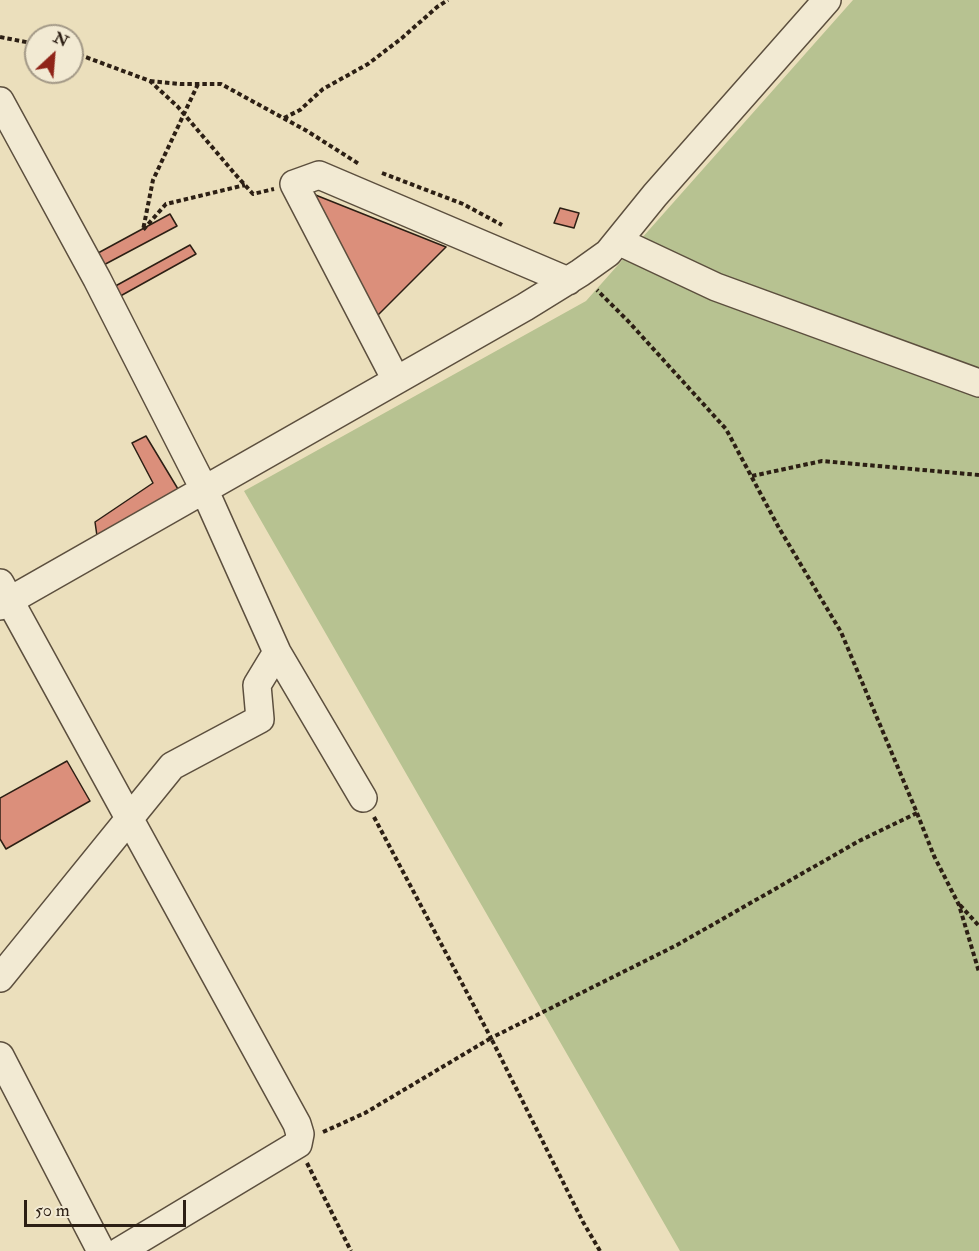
<!DOCTYPE html>
<html>
<head>
<meta charset="utf-8">
<style>
	body { margin:0 }
	#map { position:relative; width:979px; height:1251px; overflow:hidden; background:#ebdfbc; font-family:"IM FELL Double Pica",serif }
	canvas { display:block }
	.north { position:absolute; left:24px; top:24px; width:60px; height:60px; box-sizing:border-box; background:#f2ead3; border:2px solid #a39987; border-radius:50%; rotate:26deg; font-size:16px; font-weight:700; line-height:24px; text-align:center; color:#2c1f14 }
	.north::after { content:''; display:block; margin:auto; width:21px; height:27px; background:#8f2418; clip-path:polygon(50% 0,100% 100%,50% 72%,0 100%) }
	.scale { position:absolute; left:24px; top:1200px; width:162px; height:27px; box-sizing:border-box; border:3px solid #2c1f14; border-top:0; padding-left:8px; font-size:18px; line-height:21px; white-space:nowrap; color:#2c1f14; -webkit-text-stroke:4px #f2ead3; paint-order:stroke }
</style>
</head>
<body>
<div id="map">
<canvas width="979" height="1251"></canvas>
<div class="north">N</div>
<div class="scale">50 m</div>
</div>
<script>
const ctx = document.querySelector('canvas').getContext('2d');
ctx.lineJoin = 'round';
function fillPath(path, color) {
  ctx.fillStyle = color;
  ctx.fill(path, 'evenodd');
}
function stroke(path, color, width, dash) {
  ctx.strokeStyle = color;
  ctx.lineWidth = width;
  ctx.lineCap = dash ? 'butt' : 'round';
  ctx.setLineDash(dash || []);
  ctx.stroke(path);
}
fillPath(new Path2D(`
	M853,0H979V1251H680L244,491L586,301Z`), '#b7c291');
const building = new Path2D(`
	M313,194L446,247L376,317Z
	M560,208L579,213L574,228L554,223Z
	M170,214L177,226L98,268L87,259Z
	M190,245L196,254L115,299L110,289Z
	M146,436L181,494L98,543L95,522L153,483L132,443Z
	M67,761L90,801L6,849L0,839V798Z`);
fillPath(building, '#db8f7b');
stroke(building, '#2c1f14', 1.5);
const minor = new Path2D(`
	M0,101L97,279L204,489L277,652L363,798
	M618,241L716,287L979,383
	M396,380L294,184L319,175L568,281
	M0,583L297,1124L300,1134L298,1144L120,1251
	M0,606L525,307L580,273L608,253L655,195L827,0
	M0,978L172,766L260,719L257,685L277,652
	M0,1056L101,1251`);
stroke(minor, '#5c4f3e', 30);
stroke(new Path2D(`
	M0,37L36,44
	M72,52L150,81L178,107L235,174L253,194L274,189
	M150,81L180,84H221L307,131L359,164
	M198,84L153,180L143,230L166,204L245,185
	M284,118L300,110L323,89L368,64L402,38L437,7L448,0
	M382,173L463,204L502,225
	M752,476L822,461L979,475
	M917,813L934,856L959,905L979,972
	M374,817L491,1038L677,945L859,841L917,813L841,632L779,528L726,429L628,321L597,290
	M960,905L979,926
	M323,1132L365,1113L491,1038L583,1222L600,1251
	M307,1163L351,1251`), '#2c1f14', 4, [4.5, 3]);
stroke(minor, '#f2ead3', 27);
</script>
</body>
</html>
